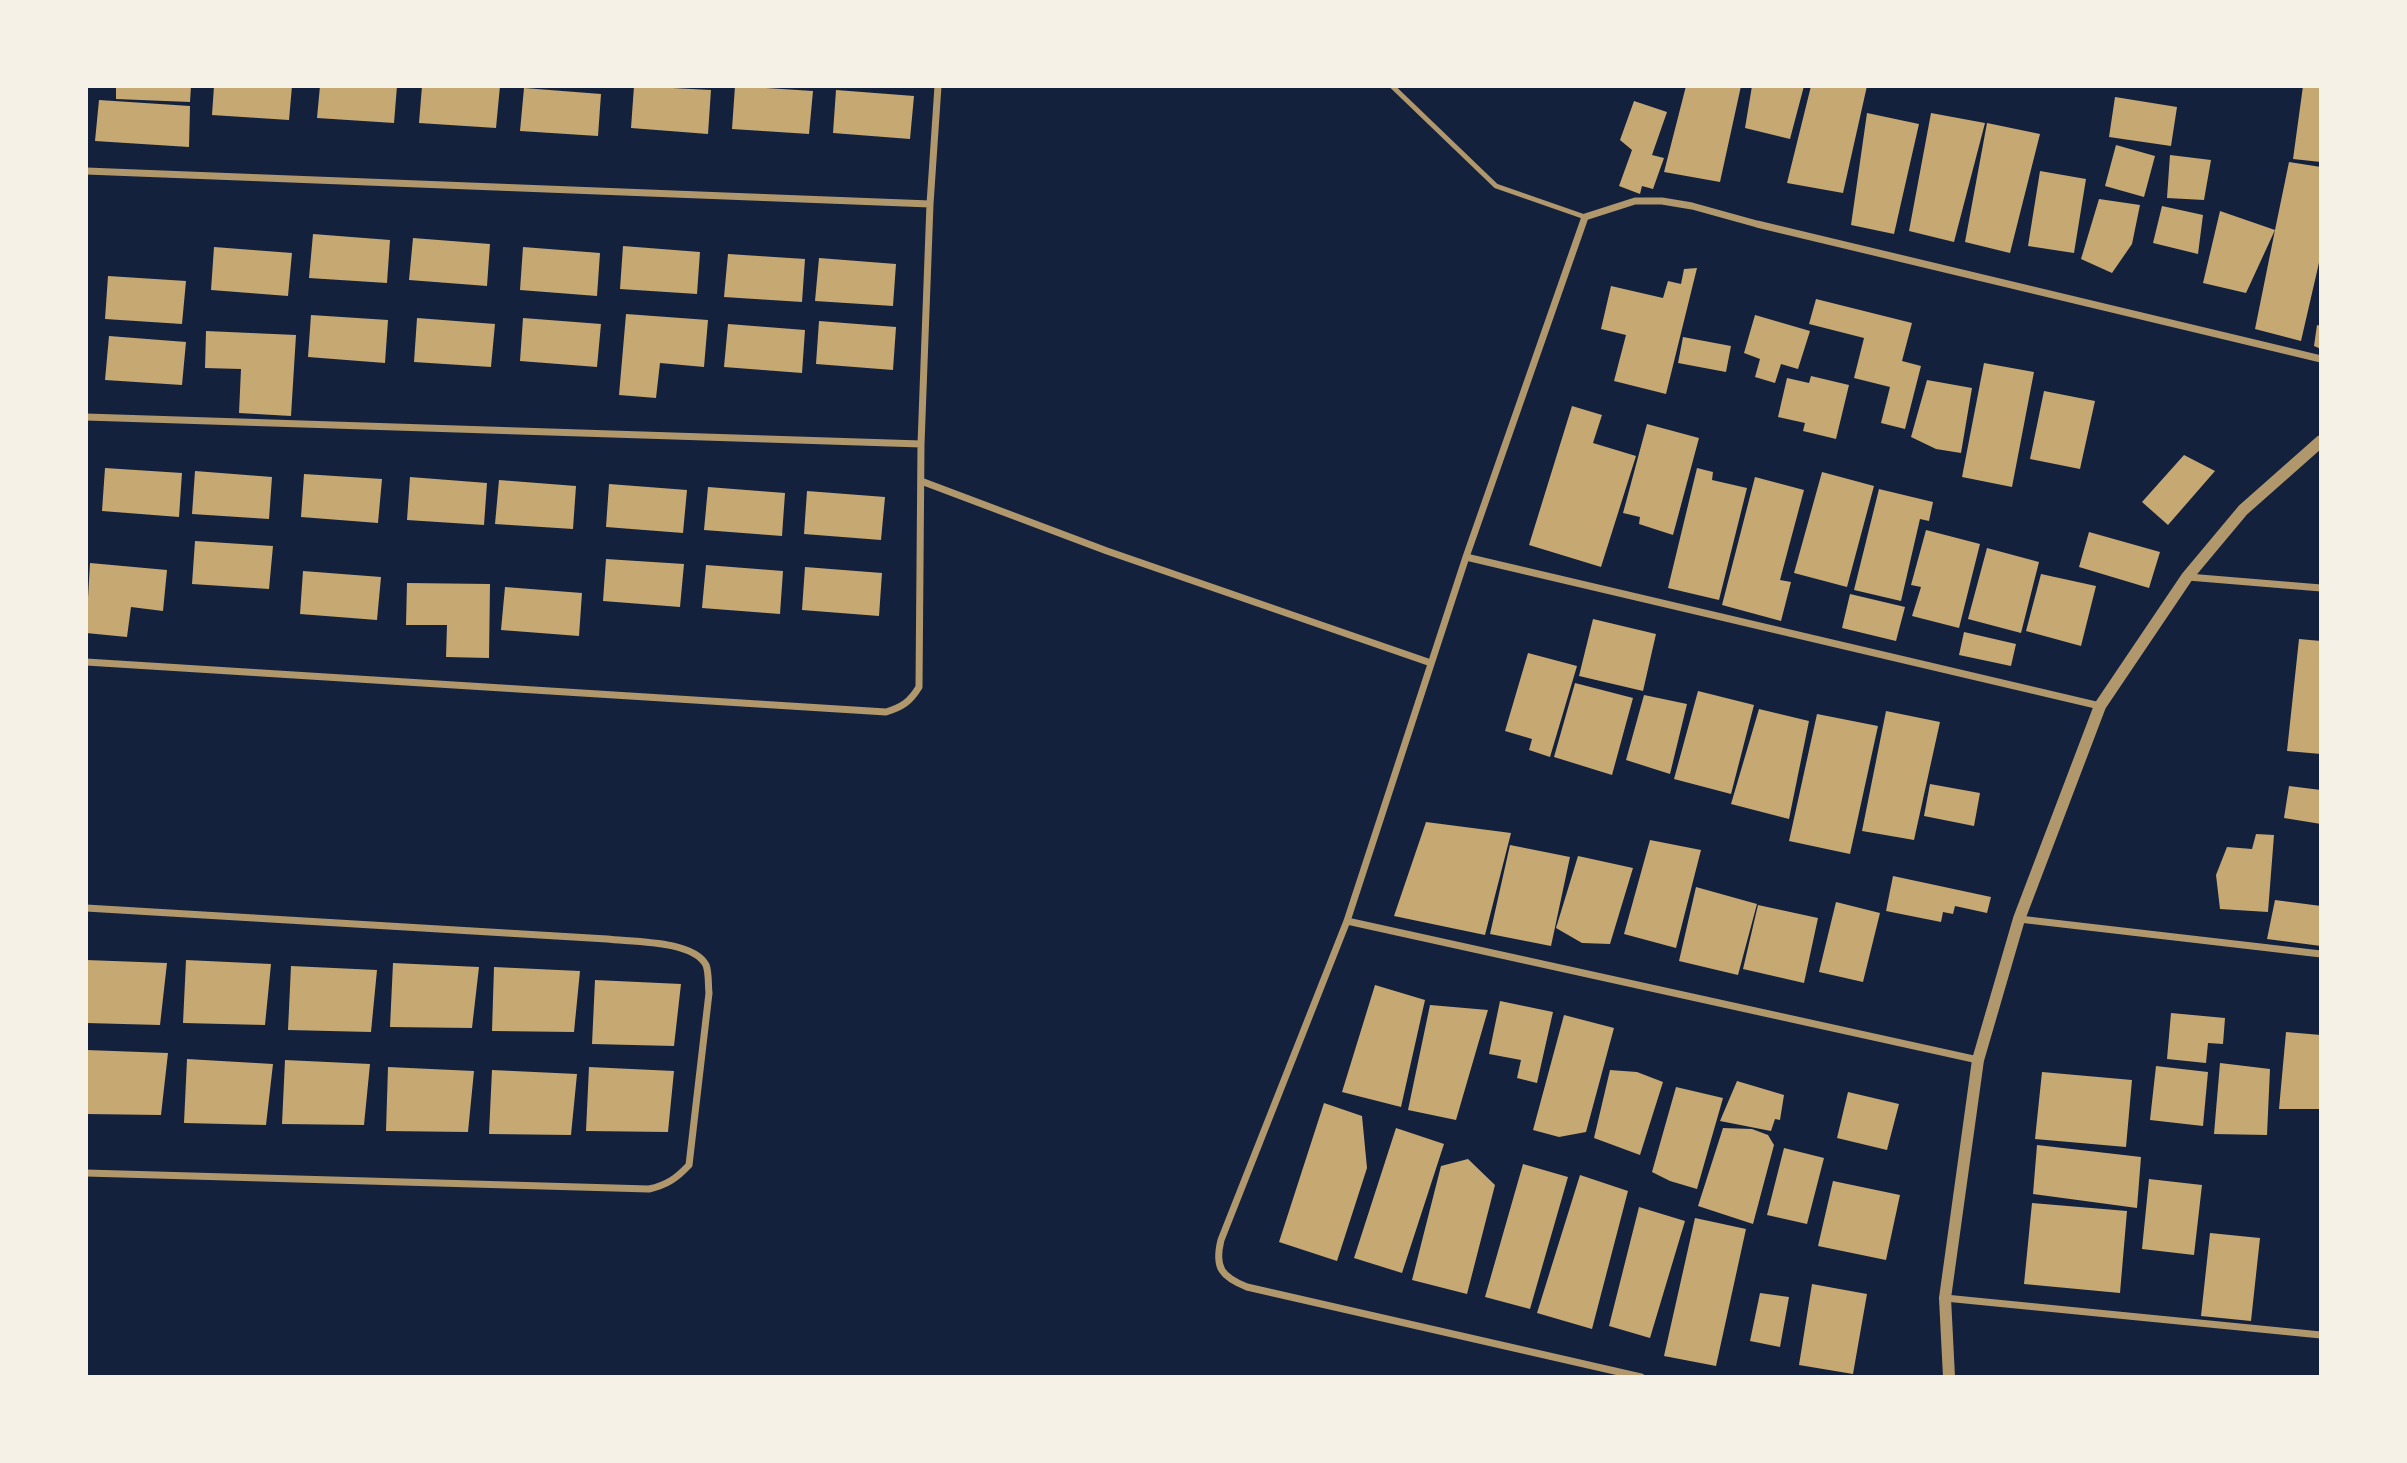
<!DOCTYPE html>
<html>
<head>
<meta charset="utf-8">
<style>
	body { margin:0 }
	#map { position:relative; width:2407px; height:1463px; overflow:hidden; background:#14213d; font-family:Literata,serif }
	canvas { display:block }
	.frame { position:absolute; inset:0; border:88px solid #f6f1e7; pointer-events:none }
</style>
</head>
<body>
<div id="map">
<canvas width="2407" height="1463"></canvas>
<div class="frame"></div>
</div>
<script>
const ctx = document.querySelector('canvas').getContext('2d');
ctx.lineJoin = 'round';
function fillPath(path, color) {
  ctx.fillStyle = color;
  ctx.fill(path, 'evenodd');
}
function stroke(path, color, width, dash) {
  ctx.strokeStyle = color;
  ctx.lineWidth = width;
  ctx.lineCap = dash ? 'butt' : 'round';
  ctx.setLineDash(dash || []);
  ctx.stroke(path);
}
fillPath(new Path2D(`
	M116,86H191L190,102L116,99Z
	M214,86H292L289,120L212,115Z
	M320,86H397L394,123L317,118Z
	M422,86H500L496,128L419,123Z
	M634,86L711,90L708,134L631,128Z
	M735,86L813,91L809,134L732,129Z
	M1686,86H1741L1720,182L1664,172Z
	M1752,86H1804L1790,139L1745,128Z
	M1811,86H1867L1843,193L1787,183Z
	M2303,86H2321V162L2293,159Z
	M524,88L601,94L598,136L520,131Z
	M836,90L914,96L910,139L833,133Z
	M2115,97L2177,107L2171,146L2109,137Z
	M99,100L190,106L189,147L95,141Z
	M1634,101L1667,112L1652,155L1664,158L1653,189L1642,186L1640,194L1619,186L1632,150L1620,140Z
	M1867,113L1919,124L1894,234L1851,225Z
	M1931,113L1985,123L1954,242L1909,231Z
	M1987,123L2040,134L2010,253L1965,242Z
	M2116,145L2155,156L2144,197L2105,186Z
	M2170,155L2211,160L2204,200L2167,198Z
	M2289,162L2321,167V254L2301,341L2255,329L2275,230L2246,293L2203,283L2220,211L2275,230Z
	M2040,171L2086,179L2074,253L2028,246Z
	M2099,199L2140,205L2132,244L2112,273L2081,259Z
	M2162,206L2203,215L2198,254L2153,243Z
	M313,234L390,240L387,283L309,278Z
	M413,238L490,244L487,286L409,280Z
	M623,246L700,252L697,294L620,289Z
	M214,247L292,253L288,296L211,290Z
	M523,247L600,253L597,296L520,290Z
	M728,254L805,259L802,302L724,297Z
	M819,258L896,264L893,306L815,301Z
	M1697,268L1666,394L1614,381L1626,335L1601,329L1611,286L1663,298L1668,281L1681,284L1684,269Z
	M108,276L186,281L182,324L105,319Z
	M1816,299L1912,323L1902,361L1921,366L1905,429L1881,423L1890,387L1854,378L1864,338L1809,324Z
	M626,314L708,320L704,367L660,363L656,398L619,395Z
	M311,315L388,320L385,363L308,357Z
	M1755,315L1810,331L1798,369L1781,364L1775,383L1755,377L1760,359L1744,353Z
	M417,318L495,324L491,367L414,362Z
	M523,318L601,324L597,367L520,361Z
	M819,321L896,327L893,370L816,364Z
	M728,324L805,330L802,373L724,367Z
	M2317,325L2321,326V349L2314,346Z
	M206,331L296,335L291,416L239,413L241,369L205,368Z
	M109,336L186,342L182,385L105,380Z
	M1683,337L1731,346L1726,372L1678,363Z
	M1984,363L2034,372L2012,487L1962,477Z
	M1811,376L1849,385L1836,439L1803,431L1805,423L1778,417L1787,378L1809,383Z
	M1927,380L1972,388L1961,453L1936,449L1911,437Z
	M2044,391L2095,401L2080,469L2030,459Z
	M1572,406L1602,415L1593,443L1636,456L1601,567L1529,545Z
	M1647,424L1699,438L1673,535L1639,524L1640,517L1623,513Z
	M2184,455L2215,471L2168,525L2142,502Z
	M105,468L182,473L179,517L102,511Z
	M1697,468L1713,472L1712,480L1747,488L1719,600L1668,588Z
	M195,471L272,477L269,519L192,514Z
	M1822,472L1874,486L1847,587L1794,573Z
	M304,474L382,479L378,523L301,517Z
	M410,477L487,483L484,525L407,520Z
	M1755,477L1804,490L1780,580L1791,582L1781,621L1722,605Z
	M499,480L576,486L573,529L495,524Z
	M609,484L687,490L683,533L606,527Z
	M708,487L785,493L782,536L704,530Z
	M1879,489L1933,502L1929,521L1920,519L1901,601L1854,590Z
	M807,491L885,497L881,540L804,534Z
	M1926,530L1980,544L1959,628L1912,616L1921,587L1911,585Z
	M2089,532L2160,552L2149,588L2079,567Z
	M195,541L273,546L269,589L192,584Z
	M1987,548L2039,562L2021,633L1968,619Z
	M606,559L684,564L680,607L603,601Z
	M90,563L167,570L163,611L131,607L127,637L86,633Z
	M706,565L783,571L780,614L702,608Z
	M805,567L882,573L879,616L802,610Z
	M303,571L381,577L377,620L300,614Z
	M2041,574L2096,586L2081,646L2026,631Z
	M407,583L490,584L489,658L446,657L447,625H406Z
	M505,587L582,593L579,636L501,630Z
	M1850,594L1905,607L1896,641L1842,628Z
	M1593,619L1656,634L1643,691L1579,676Z
	M1964,632L2016,644L2011,666L1959,655Z
	M2299,639L2321,641V754L2287,751Z
	M1528,653L1577,666L1550,757L1529,750L1532,739L1505,731Z
	M1575,683L1633,698L1612,775L1554,757Z
	M1698,691L1754,705L1731,794L1674,779Z
	M1644,695L1687,704L1670,774L1626,760Z
	M1759,709L1809,721L1789,819L1731,804Z
	M1886,711L1940,722L1914,840L1862,831Z
	M1817,714L1878,726L1850,854L1789,841Z
	M1930,784L1980,793L1974,826L1924,816Z
	M2289,786L2321,790V824L2284,818Z
	M1426,822L1511,833L1485,935L1394,916Z
	M2256,834L2274,835L2268,912L2220,909L2216,875L2227,847L2252,849Z
	M1650,840L1701,850L1676,948L1624,934Z
	M1510,845L1570,857L1551,946L1490,934Z
	M1578,856L1633,868L1610,944L1582,943L1556,928Z
	M1893,876L1991,897L1987,913L1955,906L1953,914L1943,912L1941,922L1886,911Z
	M1696,887L1757,904L1738,975L1679,961Z
	M2275,900L2321,906V946L2267,939Z
	M1836,902L1880,913L1863,982L1819,972Z
	M1758,905L1818,918L1804,983L1743,969Z
	M86,960L167,963L160,1025L86,1023Z
	M186,960L271,964L265,1025L183,1023Z
	M393,963L479,967L472,1028L390,1027Z
	M291,966L377,970L371,1032L288,1030Z
	M494,967L580,971L574,1032L492,1031Z
	M595,980L681,984L674,1046L592,1044Z
	M1375,985L1425,1000L1401,1107L1342,1092Z
	M1500,1001L1553,1012L1537,1083L1517,1078L1521,1060L1489,1054Z
	M1430,1005L1488,1010L1456,1120L1408,1110Z
	M2171,1013L2225,1018L2223,1044L2208,1043L2206,1063L2167,1059Z
	M1564,1015L1614,1028L1586,1132L1559,1137L1533,1130Z
	M2286,1032L2321,1035V1109H2279Z
	M86,1050L168,1053L161,1115L86,1114Z
	M187,1059L273,1064L266,1125L184,1123Z
	M285,1060L370,1064L364,1125L282,1124Z
	M2220,1063L2270,1069L2267,1135L2214,1134Z
	M2156,1066L2208,1072L2203,1126L2150,1120Z
	M388,1067L474,1071L468,1132L386,1131Z
	M589,1067L674,1071L668,1132L586,1131Z
	M492,1070L577,1074L571,1135L489,1134Z
	M1610,1070L1637,1072L1663,1082L1640,1155L1594,1138Z
	M2042,1072L2132,1080L2126,1147L2035,1139Z
	M1737,1081L1784,1095L1780,1120L1775,1119L1771,1131L1720,1121Z
	M1676,1087L1723,1098L1697,1189L1670,1181L1652,1172Z
	M1848,1092L1899,1104L1887,1150L1837,1138Z
	M1324,1103L1362,1116L1367,1168L1337,1261L1279,1242Z
	M1396,1128L1444,1144L1402,1273L1354,1258Z
	M1723,1128L1752,1129L1768,1135L1774,1145L1753,1224L1698,1206Z
	M2037,1145L2141,1157L2137,1208L2033,1194Z
	M1784,1148L1824,1158L1807,1224L1767,1215Z
	M1468,1159L1495,1185L1467,1294L1412,1280L1441,1166Z
	M1523,1164L1568,1177L1530,1309L1485,1297Z
	M1580,1175L1628,1191L1592,1329L1537,1313Z
	M2149,1179L2202,1185L2194,1255L2142,1249Z
	M1833,1181L1900,1195L1886,1260L1818,1246Z
	M2032,1203L2127,1211L2120,1293L2024,1284Z
	M1639,1207L1685,1221L1650,1338L1609,1326Z
	M1695,1218L1746,1229L1716,1366L1664,1356Z
	M2210,1233L2260,1238L2251,1321L2201,1316Z
	M1812,1284L1867,1294L1853,1374L1799,1365Z
	M1760,1293L1789,1297L1780,1347L1750,1341Z`), '#c6a872');
stroke(new Path2D(`
	M1392,86L1496,186L1585,217`), '#b1986c', 5);
stroke(new Path2D(`
	M86,171L930,204
	M86,417L921,444
	M921,481L1107,551L1431,663
	M1466,557L2100,706
	M2188,577L2321,588
	M86,662L886,712C902,707 910,702 919,687L921,444L930,204L938,86
	M86,908L607,939C632,942 693,940 706,965C709,972 708,985 709,993L689,1165C677,1178 667,1185 649,1189L86,1173
	M2019,919L2321,954
	M1347,921L1978,1060
	M1945,1298L2321,1335
	M1641,1377L1247,1287C1222,1277 1214,1268 1221,1240L1347,921L1466,557L1585,217L1635,201H1662L1692,206L1757,224L2321,359`), '#b1986c', 7);
stroke(new Path2D(`
	M1949,1377L1945,1298L1978,1060L2019,919L2100,706L2187,577L2243,510L2321,441`), '#b1986c', 12);
</script>
</body>
</html>
